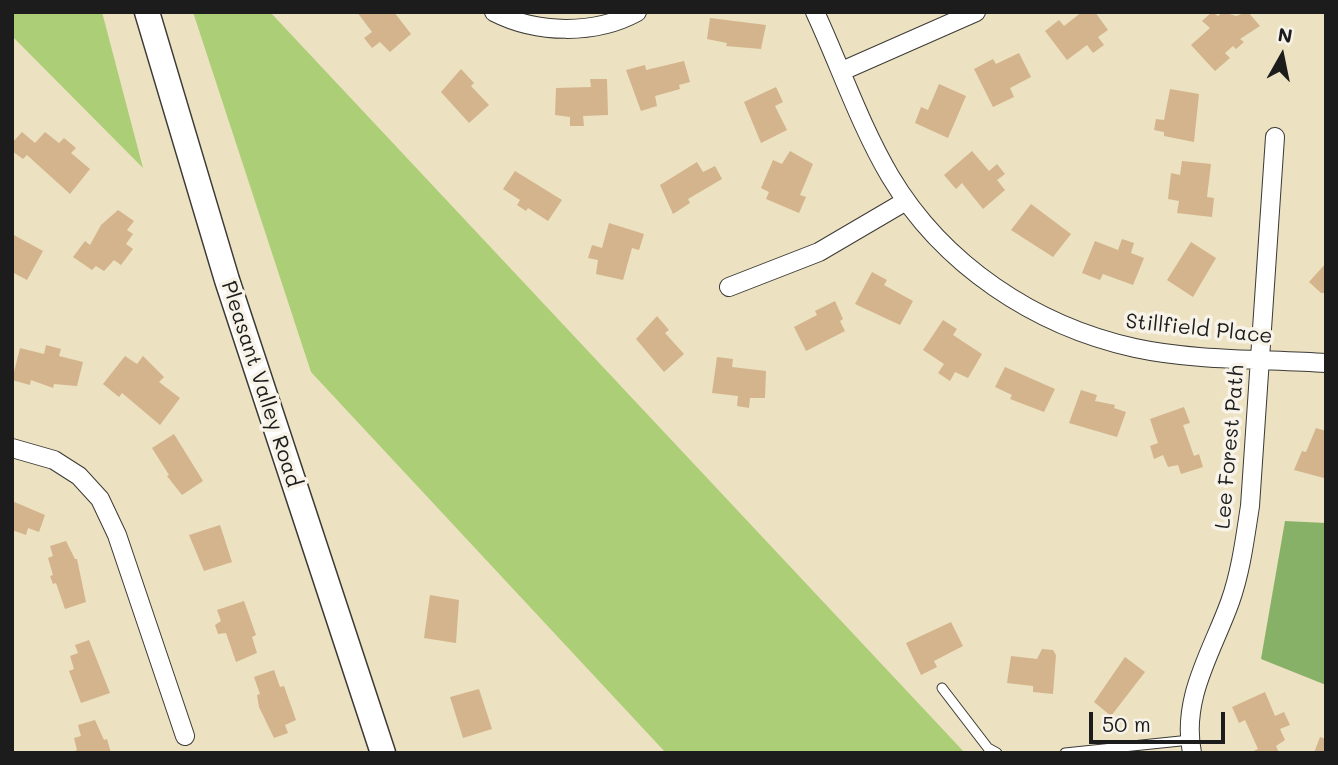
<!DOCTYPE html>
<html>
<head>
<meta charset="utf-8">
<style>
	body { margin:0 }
	#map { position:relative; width:1338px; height:765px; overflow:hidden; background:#ece1c0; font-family:Mali,sans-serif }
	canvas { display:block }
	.frame { position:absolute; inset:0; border:14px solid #1c1c1c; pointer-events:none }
	.north { position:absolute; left:1247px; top:21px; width:70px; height:70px; -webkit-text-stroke:5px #f7f3e8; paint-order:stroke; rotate:9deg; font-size:19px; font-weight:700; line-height:28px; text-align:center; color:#1c1c1c }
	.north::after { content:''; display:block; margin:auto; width:24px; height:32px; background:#1c1c1c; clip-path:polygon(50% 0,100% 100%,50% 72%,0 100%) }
	.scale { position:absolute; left:1089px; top:712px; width:136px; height:32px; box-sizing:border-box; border:4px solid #1c1c1c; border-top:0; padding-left:9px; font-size:21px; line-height:24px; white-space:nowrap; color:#1c1c1c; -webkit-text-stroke:5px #f7f3e8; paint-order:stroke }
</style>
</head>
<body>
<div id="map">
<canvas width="1338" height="765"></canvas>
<div class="frame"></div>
<div class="north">N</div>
<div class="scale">50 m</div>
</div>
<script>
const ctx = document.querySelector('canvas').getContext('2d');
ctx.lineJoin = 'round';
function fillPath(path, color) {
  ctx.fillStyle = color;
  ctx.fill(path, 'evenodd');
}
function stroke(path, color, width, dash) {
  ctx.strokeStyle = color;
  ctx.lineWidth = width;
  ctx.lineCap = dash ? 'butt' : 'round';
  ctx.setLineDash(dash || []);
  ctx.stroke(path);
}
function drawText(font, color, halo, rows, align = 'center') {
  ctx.font = font + ' Mali,sans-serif';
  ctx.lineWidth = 7;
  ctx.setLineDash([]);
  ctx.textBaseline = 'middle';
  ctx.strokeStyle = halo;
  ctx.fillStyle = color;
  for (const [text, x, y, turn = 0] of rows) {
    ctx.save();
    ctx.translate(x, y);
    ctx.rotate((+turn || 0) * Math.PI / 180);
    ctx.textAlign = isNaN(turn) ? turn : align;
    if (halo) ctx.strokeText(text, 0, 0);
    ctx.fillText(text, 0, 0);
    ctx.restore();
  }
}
fillPath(new Path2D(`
	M12,12H102L143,168L12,36Z
	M193,12H270L965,753H666L311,372Z`), '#abce77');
fillPath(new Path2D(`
	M1285,521L1326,523V685L1261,659Z`), '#88b168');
fillPath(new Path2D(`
	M357,12H394L411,34L390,52L380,42L372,48L364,38L372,32Z
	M1082,12H1095L1108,30L1098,37L1104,45L1093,53L1087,45L1067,60L1045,31L1059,20L1064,26Z
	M1212,12L1218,16L1223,12L1236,16L1248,12L1260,26L1240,39L1244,42L1236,49L1233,46L1225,53L1230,58L1215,71L1191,45L1210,28L1202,21Z
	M710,18L766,25L761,49L726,46L727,43L707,39Z
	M1019,53L1031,77L1010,88L1014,97L993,107L974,69L993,59L996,64Z
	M684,61L690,82L679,85L680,89L655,96L657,106L641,111L626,70L645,65L646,70Z
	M461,69L474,83L471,86L489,105L469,123L441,92Z
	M590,79H607L608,115L583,116L584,126H570V117L555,115L556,88L591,87Z
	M939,84L966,96L948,138L915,123L921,107L928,110Z
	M776,87L783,102L775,106L787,130L761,143L744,102Z
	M1170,89L1199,94L1194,142L1164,136V132L1154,130L1156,119L1164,120Z
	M22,132L35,143L45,132L59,143L64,138L76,148L71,153L90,169L70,194L27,155L23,159L12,151V143Z
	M790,151L813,164L800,195L806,197L799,213L766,199L769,192L761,188L773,160L782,164Z
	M972,151L989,171L997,164L1005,174L997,180L1005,190L983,209L962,183L956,189L944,175Z
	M1182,161L1211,164L1207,197L1214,198L1212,217L1177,213L1179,201L1168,199L1171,173L1180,175Z
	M697,162L703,172L715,166L722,179L688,199L690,203L673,214L660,185Z
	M515,171L562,200L548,221L528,208L526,211L517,205L520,200L503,189Z
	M1031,204L1071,234L1053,257L1011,230Z
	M118,210L134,221L127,230L133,234L126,244L133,249L121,265L114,260L104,271L96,266L92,270L73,257L85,241L90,245L101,225Z
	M609,223L644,234L639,250L632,248L623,280L596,274L598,260L588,258L592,245L602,248Z
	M12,234L43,251L27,280L12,272Z
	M1122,239L1134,243L1131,253L1144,258L1133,285L1103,274L1100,280L1082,273L1095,241L1118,250Z
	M1191,242L1216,258L1193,297L1167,280Z
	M1326,263V293H1321L1309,282Z
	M872,272L887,280L884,285L913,301L900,325L855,304Z
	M835,301L843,319L840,321L845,331L806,351L794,327L817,315L815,311Z
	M657,316L669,330L665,333L684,354L664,372L636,339Z
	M943,320L957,329L953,335L982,354L968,378L955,372L950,381L938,373L944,364L923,350Z
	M46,345L61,349L59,356L83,362L77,386L54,384L53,388L31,380L30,385L12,380L20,348L44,354Z
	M125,356L137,364L143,356L164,377L159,382L180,398L160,425L122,393L119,397L103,384Z
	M717,357L733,359L732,367L766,371L765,398H750L749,408L737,406L738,396L712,393Z
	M1005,367L1055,389L1044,412L1010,399L1012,395L995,387Z
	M1081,390L1097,395L1095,401L1115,405L1114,408L1126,412L1117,437L1069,423Z
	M1184,407L1190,423L1183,425L1194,456L1199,454L1203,467L1181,474L1178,465L1168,467L1163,455L1154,459L1150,446L1158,443L1150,419Z
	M1316,428L1326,431L1324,478L1294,470L1302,451L1306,452Z
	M174,434L203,481L182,495L167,476L169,475L152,448Z
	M12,501L45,515L39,532L28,528L26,535L12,530Z
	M220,525L232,562L204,571L189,535Z
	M66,541L75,559H77L86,602L65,609L56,583L53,584L50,576L53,575L48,558L53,556L50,546Z
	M430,595L459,600L456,643L424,638Z
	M244,601L256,635L252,637L257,653L236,662L226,633L218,634L215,625L221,621L217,610Z
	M951,622L963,646L934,661L937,667L921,675L906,643Z
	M89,640L110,693L81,703L69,671L74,669L70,656L78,653L75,645Z
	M1042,649L1053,650L1056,655L1053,694L1033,692V686L1007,683L1011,656L1037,659Z
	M1125,657L1145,672L1111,716L1094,702Z
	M274,670L280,687L284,686L296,720L285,725L288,733L274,738L259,707L257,695L260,694L254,677Z
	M479,689L492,729L463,738L450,697Z
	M1265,692L1275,716L1284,712L1290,725L1280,729L1285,740L1276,746L1279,753H1249L1258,749L1245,720L1239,723L1232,707Z
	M95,720L104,740L107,739L111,753H71L77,750L74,738L81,736L78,725Z
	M1320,737L1326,739V753H1314Z`), '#d3b48c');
const service = new Path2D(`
	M942,688L988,748L997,753
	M1065,753L1190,740`);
const minor = new Path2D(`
	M494,12C537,34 595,35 637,12
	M815,12C840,66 860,125 890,176C943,265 1035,326 1135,348C1195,361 1265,359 1326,363
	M842,71L976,12
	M729,287L819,252L906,201
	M12,448L54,460L79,476L100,499L117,535L185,736
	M1192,753C1181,698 1212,652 1230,602C1241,571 1245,538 1250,506L1275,137`);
const secondary = new Path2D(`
	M147,12L227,280L383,753`);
stroke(service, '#3b3a35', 11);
stroke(minor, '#3b3a35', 20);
stroke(secondary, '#3b3a35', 27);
stroke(service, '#fff', 9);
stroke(minor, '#fff', 18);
stroke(secondary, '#fff', 24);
drawText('21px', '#1c1c1c', '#f7f3e8', [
	["Stillfield Place",1199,329,6],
	["Pleasant Valley Road",261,384,72],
	["Lee Forest Path",1230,447,-85]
]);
</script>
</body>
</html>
